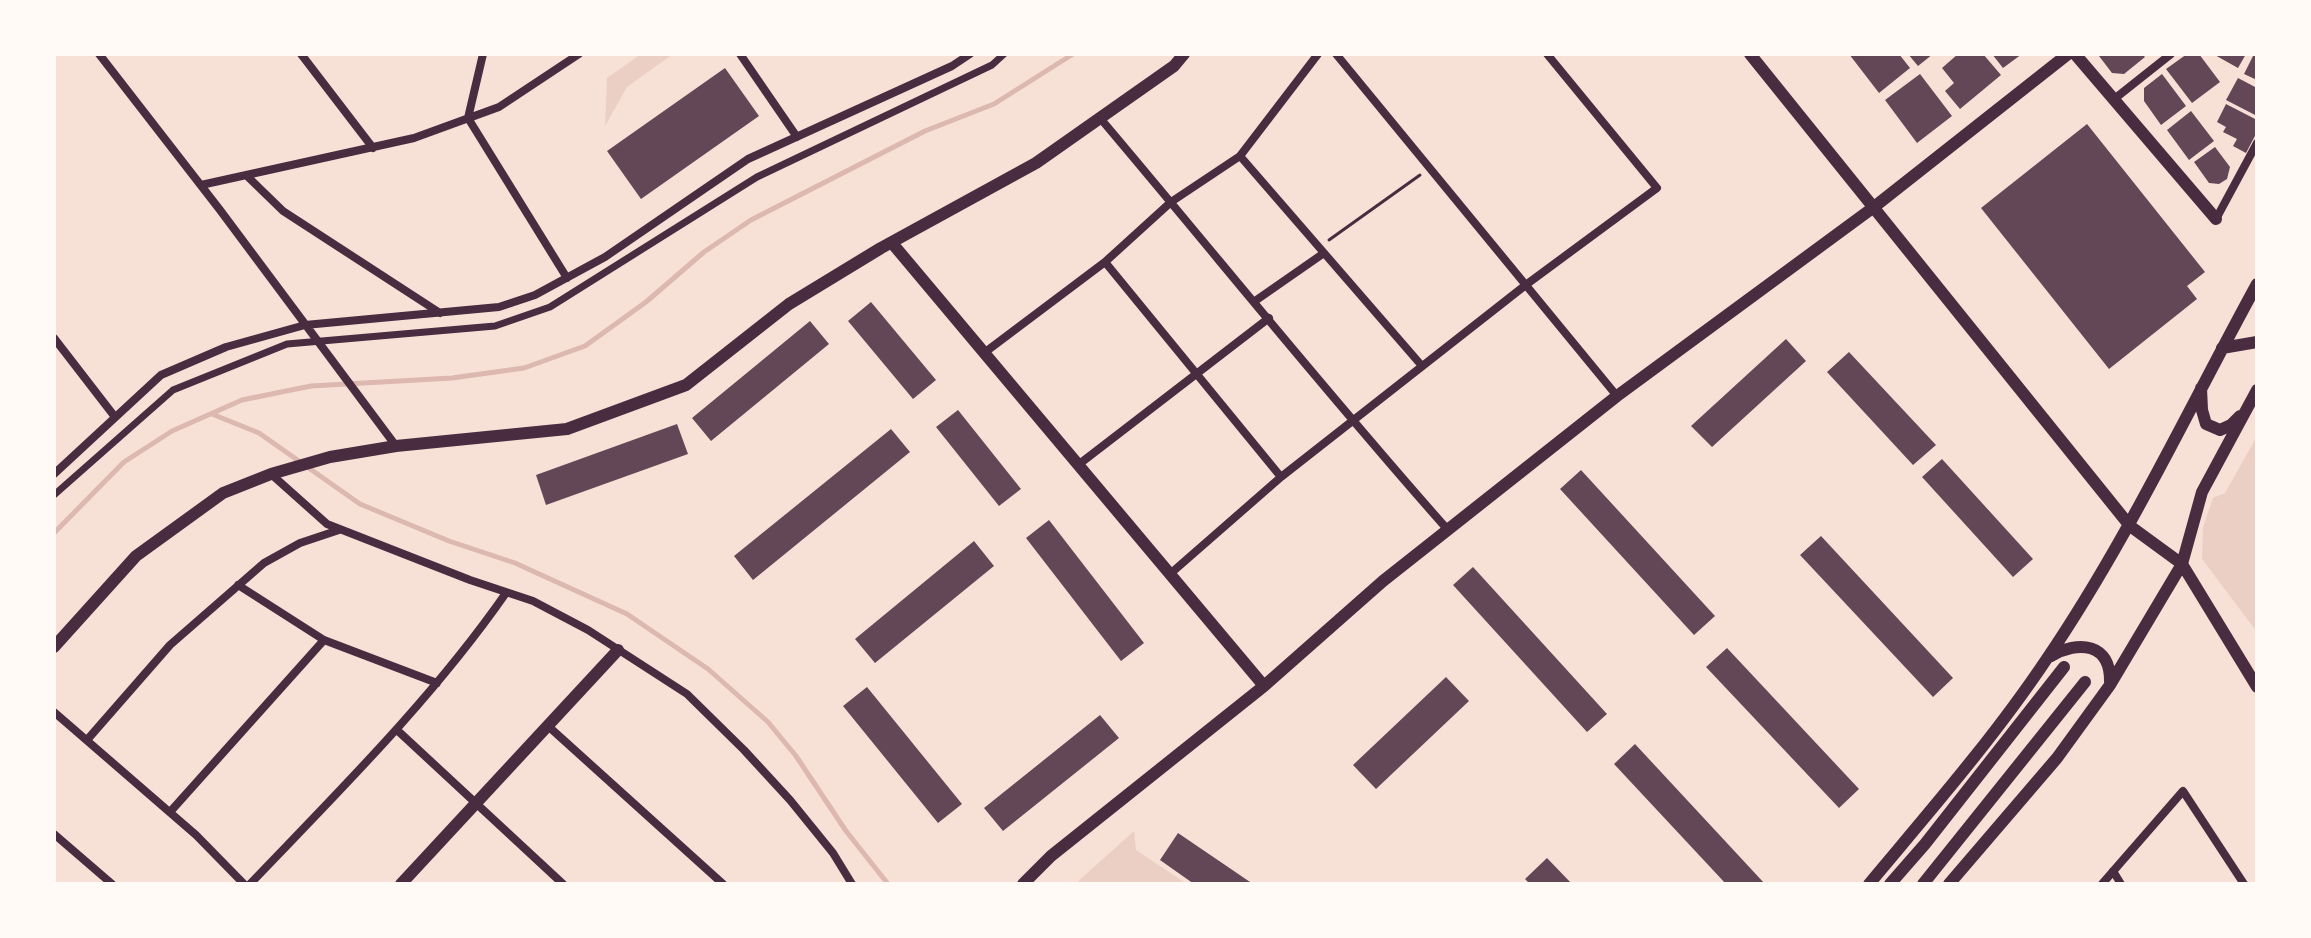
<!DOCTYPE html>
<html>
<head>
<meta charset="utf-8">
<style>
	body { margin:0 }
	#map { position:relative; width:2311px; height:938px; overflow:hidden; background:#f7e1d7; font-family:"PT Sans",sans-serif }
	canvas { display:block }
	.frame { position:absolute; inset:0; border:56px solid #fffaf5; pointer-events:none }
</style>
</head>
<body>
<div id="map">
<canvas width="2311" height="938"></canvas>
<div class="frame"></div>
</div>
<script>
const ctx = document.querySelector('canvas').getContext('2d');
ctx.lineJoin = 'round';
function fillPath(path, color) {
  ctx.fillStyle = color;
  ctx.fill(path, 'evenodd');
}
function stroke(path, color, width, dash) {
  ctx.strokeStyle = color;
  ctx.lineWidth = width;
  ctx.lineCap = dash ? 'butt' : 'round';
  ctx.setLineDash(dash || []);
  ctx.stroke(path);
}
fillPath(new Path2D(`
	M641,54H673L627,87L605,126L607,78Z
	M2257,436V632L2202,559L2203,527L2213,498L2225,493Z
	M1134,831L1136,850L1187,884H1075Z`), '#ebcfc5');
stroke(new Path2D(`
	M212,414L259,433L360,504L449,541L515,563L627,614L708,669L768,722L796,756L846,831L888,884
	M54,533L124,462L172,431L242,400L311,386L452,378L524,368L585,346L646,302L704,252L751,220L925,131L994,104L1073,54`), '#dcb8b0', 5);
fillPath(new Path2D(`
	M1849,54H1899L1910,68L1879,93Z
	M1908,54H1933L1918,66Z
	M1958,54H1983L2001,75L1960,109L1945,91L1954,83L1942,68Z
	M1992,54H2022L2003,68Z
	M2102,54H2142L2145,57L2124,74L2112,73L2099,56Z
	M2187,54H2199L2220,82L2192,103L2166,69Z
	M2213,54H2246L2238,68Z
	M2254,54H2257V80L2244,74Z
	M725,68L759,116L641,199L607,151Z
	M1920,74L1952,116L1917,143L1885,100Z
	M2162,74L2186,106L2161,125L2144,101V88Z
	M2238,78L2257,88V116L2226,100Z
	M2226,104L2257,120V132L2246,153L2233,146L2237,139L2223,132L2226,127L2217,122Z
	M2191,111L2214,141L2189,160L2167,130Z
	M2087,124L2205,272L2187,286L2197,299L2109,369L1981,208Z
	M2215,147L2230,167L2227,179L2219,184L2209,183L2194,162Z
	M871,302L936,380L913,399L848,321Z
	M810,321L829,344L711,441L692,418Z
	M1786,339L1806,361L1712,447L1691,426Z
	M1849,352L1936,445L1913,465L1827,372Z
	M958,410L1021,489L999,506L936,427Z
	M677,424L688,454L546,505L536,475Z
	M891,429L910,452L753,580L734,556Z
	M1942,459L2033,559L2013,577L1922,477Z
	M1581,470L1715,616L1694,635L1560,489Z
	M1049,520L1144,643L1121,661L1026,538Z
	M1821,536L1953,678L1933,697L1800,555Z
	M974,541L994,566L875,663L855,639Z
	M1473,567L1607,714L1587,732L1453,585Z
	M1727,648L1859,789L1839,808L1706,667Z
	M1446,677L1469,701L1376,789L1353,765Z
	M867,687L962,804L938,823L843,706Z
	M1100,715L1119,738L1003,831L984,808Z
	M1635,744L1765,884H1726L1614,764Z
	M1178,833L1253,884H1194L1160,860Z
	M1547,858L1572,884H1530L1525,879Z`), '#644757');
stroke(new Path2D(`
	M1329,240L1420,175`), '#4a2c40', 3);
stroke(new Path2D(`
	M54,495L173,390L287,344L495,326L550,307L757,177L992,65L1004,54`), '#4a2c40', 7);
stroke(new Path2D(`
	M99,54L220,210L396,446
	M301,54L373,148
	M483,54L468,118L567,278
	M740,54L797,137
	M1336,54L1617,396
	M2113,100L2171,54
	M1100,118C1216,255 1328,395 1448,530
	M1240,156L1422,366
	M247,176L283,211L440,313
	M201,185L414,138L499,107L579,54
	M2216,219L2257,143
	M1105,262L1281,477
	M1255,301L1324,253
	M54,338L115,417
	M984,353L1105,262L1171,202L1240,156L1318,54
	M1078,465L1269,318
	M54,474L161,375L226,347L305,325L499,307L535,295L605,257L748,159L952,66L970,54
	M271,474L327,524L470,580L533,601L588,630L687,694L744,750L790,800L833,853L852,884
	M1170,574L1281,477L1527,284L1657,188L1547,54
	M238,585L324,640L437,683
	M54,712L196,835L244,884
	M548,726L723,884
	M397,730L563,884
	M87,740L170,645L264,563L300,543L339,530
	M170,812L324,640
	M54,834L112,884
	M2113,871L2121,884
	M250,884C340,790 432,699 506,593
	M2102,884L2183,791L2244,884`), '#4a2c40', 8);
stroke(new Path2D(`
	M1750,54L2130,526L2182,564L2257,687
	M2075,54L2216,219
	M892,243L1264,686
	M2222,348L2257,342
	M2201,388L2202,410L2206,424L2220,430L2231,425L2240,416
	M54,647L136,556L223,493L271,474L330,457L396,446L567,429L686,385L789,304L881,248L1036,163L1174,66L1184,54
	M2051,656C2078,640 2111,643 2110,682
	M401,884L618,650
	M1023,884L1051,856L1264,686L1383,581L1617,396L1874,207L2068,54
	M1869,884C1930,811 1993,739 2046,660C2127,541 2188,410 2257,284
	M1890,884L1925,844L2064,667
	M1923,884L2085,682
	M1949,884L2057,758L2110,685L2182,564L2202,492L2257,390`), '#4a2c40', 12);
</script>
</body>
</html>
